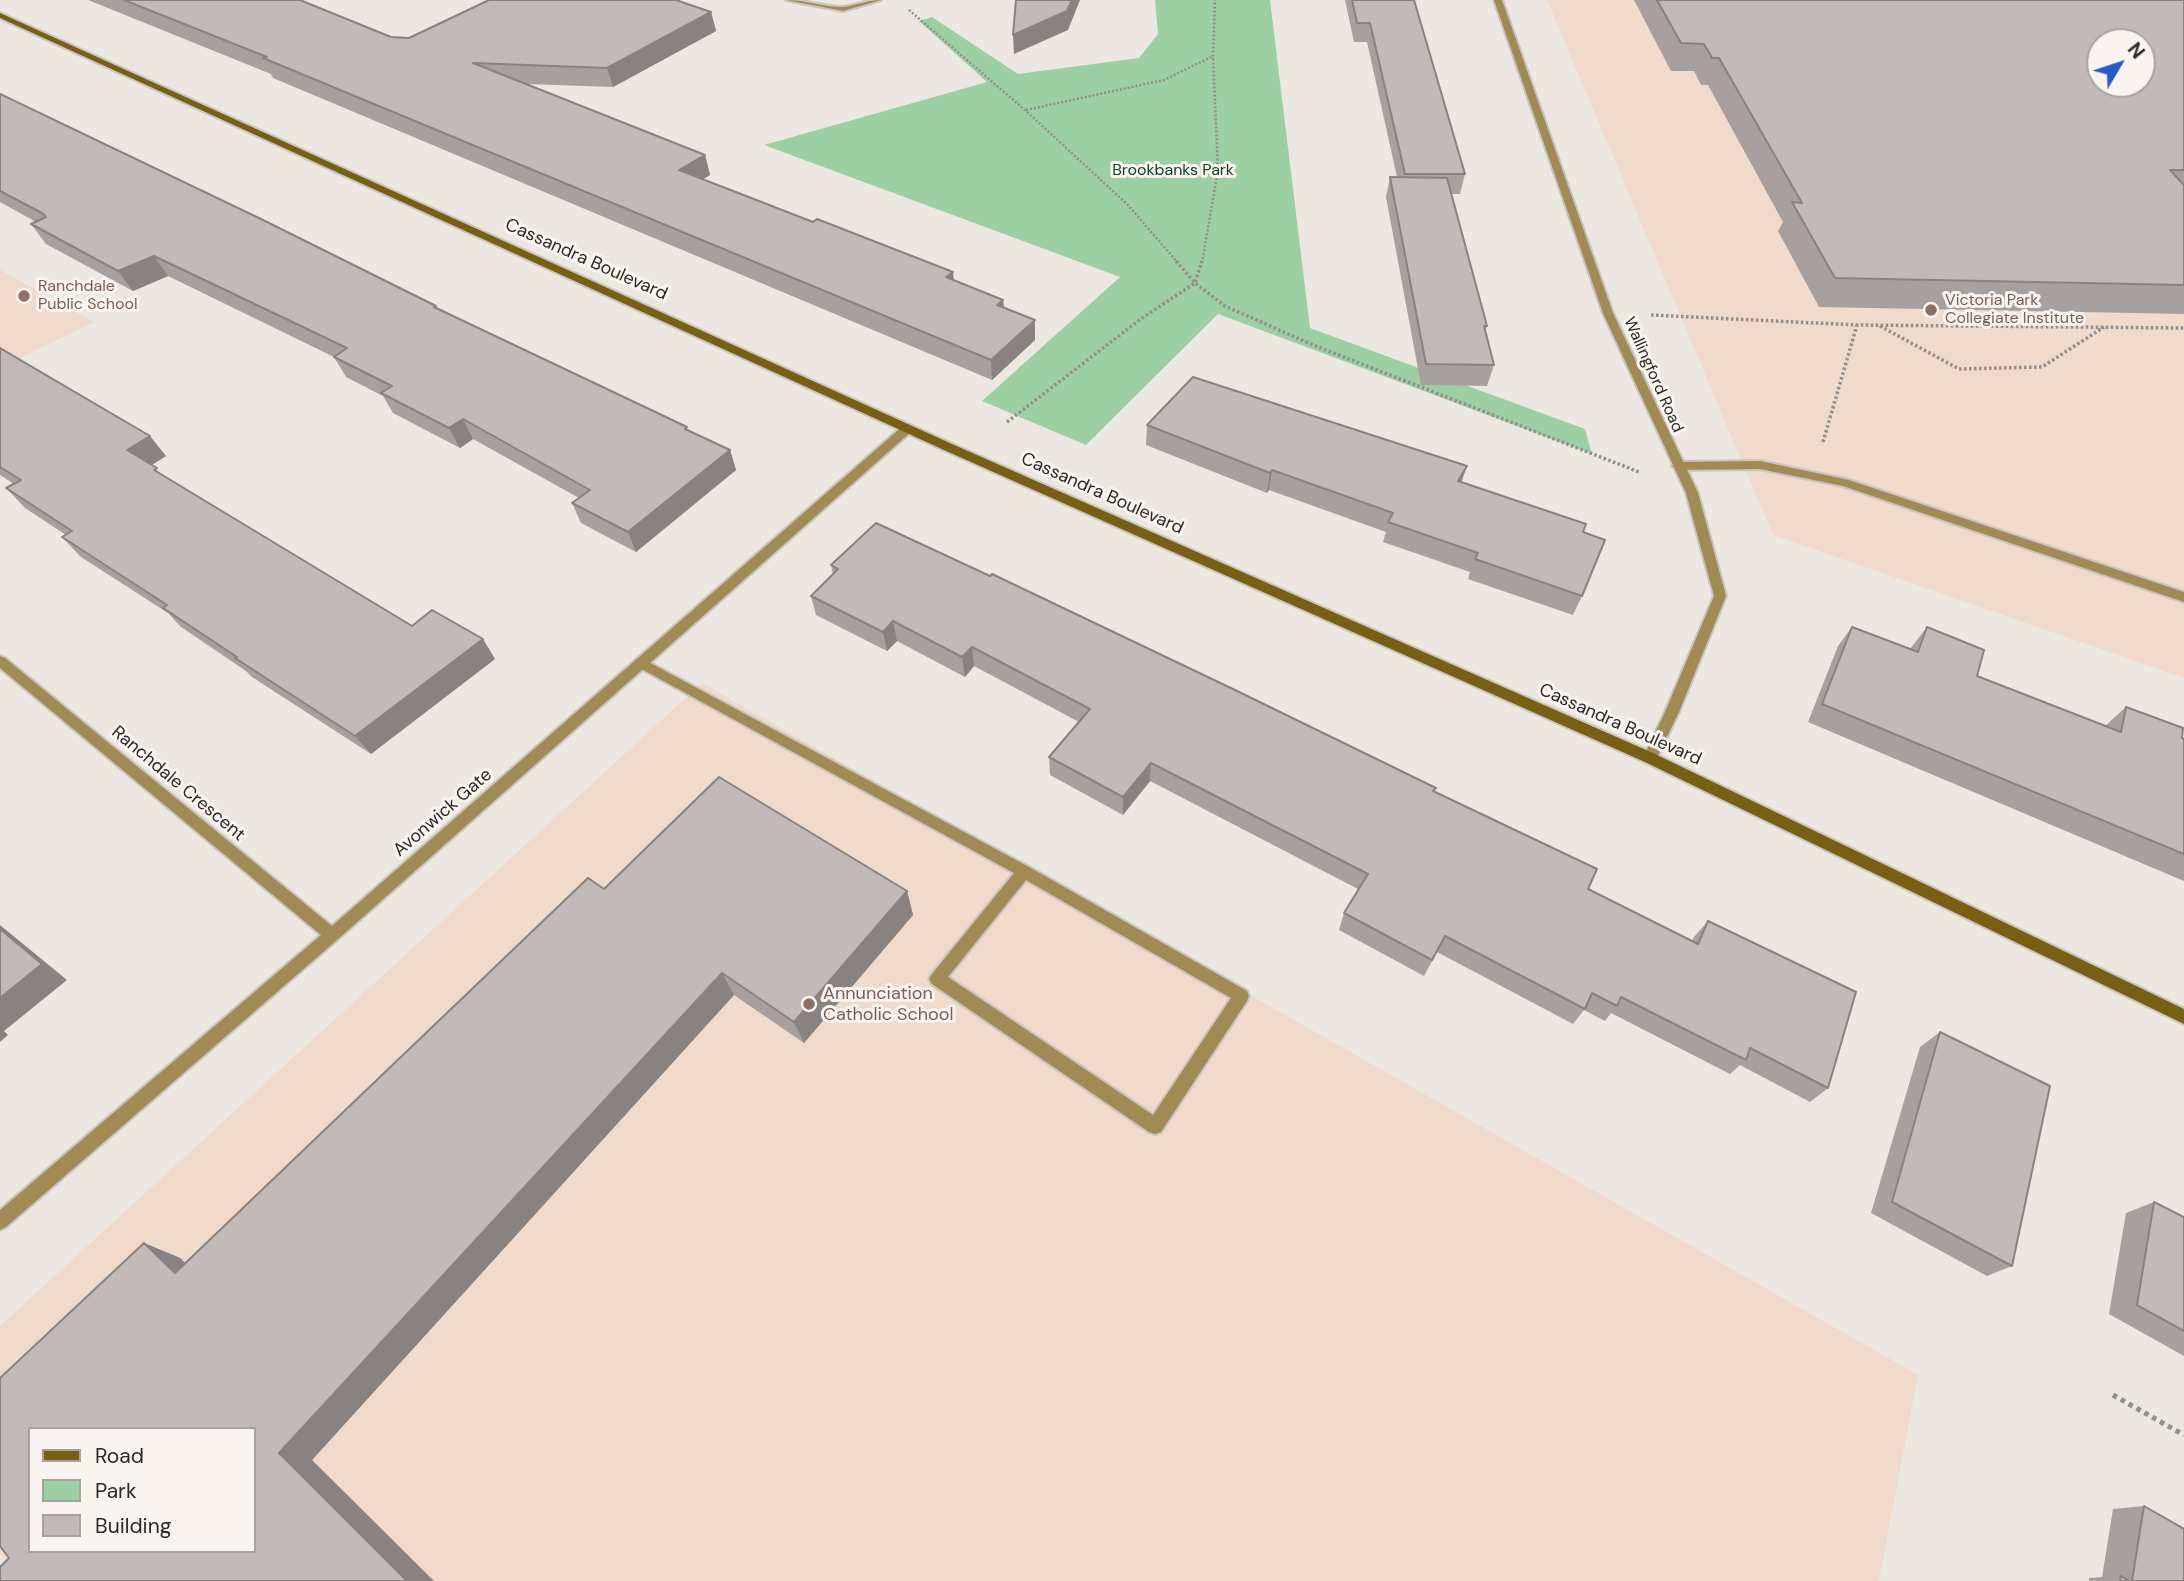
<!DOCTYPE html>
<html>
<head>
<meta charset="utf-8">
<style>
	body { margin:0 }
	#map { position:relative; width:2184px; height:1581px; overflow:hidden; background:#ede7e2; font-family:"DM Sans",sans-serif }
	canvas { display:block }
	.legend { position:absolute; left:28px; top:1427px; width:228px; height:126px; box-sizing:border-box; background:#faf4f0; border:2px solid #a7a3a0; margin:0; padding:9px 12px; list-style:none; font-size:21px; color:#2b2927 }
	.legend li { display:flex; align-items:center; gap:14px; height:35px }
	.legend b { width:35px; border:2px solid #a7a3a0 }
	.north { position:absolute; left:2086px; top:28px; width:70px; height:70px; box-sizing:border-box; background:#faf4f0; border:2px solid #a7a3a0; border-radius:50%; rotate:51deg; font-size:19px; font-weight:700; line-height:28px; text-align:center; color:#2b2927 }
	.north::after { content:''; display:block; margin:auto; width:24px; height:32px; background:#265ac7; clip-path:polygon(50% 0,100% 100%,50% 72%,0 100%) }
</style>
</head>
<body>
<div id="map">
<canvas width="2184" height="1581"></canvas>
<ul class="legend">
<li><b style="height:9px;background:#775f13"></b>Road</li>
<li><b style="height:19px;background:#9cd0a4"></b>Park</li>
<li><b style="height:19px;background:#c2bab8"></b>Building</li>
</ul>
<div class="north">N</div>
</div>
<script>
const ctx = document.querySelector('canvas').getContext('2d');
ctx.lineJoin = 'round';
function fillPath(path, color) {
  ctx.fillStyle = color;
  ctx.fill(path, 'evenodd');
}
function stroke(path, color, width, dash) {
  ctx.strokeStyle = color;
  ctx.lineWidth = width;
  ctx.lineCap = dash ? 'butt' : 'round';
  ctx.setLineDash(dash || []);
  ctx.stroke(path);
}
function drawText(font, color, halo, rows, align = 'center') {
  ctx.font = font + ' "DM Sans",sans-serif';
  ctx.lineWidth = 6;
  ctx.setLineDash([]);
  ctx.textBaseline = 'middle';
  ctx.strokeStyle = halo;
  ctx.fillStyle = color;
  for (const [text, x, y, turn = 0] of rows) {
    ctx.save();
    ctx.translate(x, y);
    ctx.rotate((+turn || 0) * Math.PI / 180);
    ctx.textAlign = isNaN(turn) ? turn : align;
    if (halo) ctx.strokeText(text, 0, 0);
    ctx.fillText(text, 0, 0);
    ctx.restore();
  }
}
fillPath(new Path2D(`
	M1547,0H2184V678L1773,535ZM2100,42H2142V84H2100Z
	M0,270L94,322L0,368Z
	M702,683L1918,1375L1879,1581H21L0,1555V1326ZM30,1429H254V1551H30Z`), '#efdacc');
fillPath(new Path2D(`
	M1155,0H1270L1310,328L1585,429L1592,454L1218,314L1086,445L982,401L1120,277L764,145L987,82L919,21L932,17L1018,74L1139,58L1158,34Z`), '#9cd0a4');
const lane = new Path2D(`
	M1760,461L1849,480L2184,592V602L1843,486L1760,469L1678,470L1672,466L1678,462Z
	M643,659L1029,867L1247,991L1249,996L1247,1001L1161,1132L1155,1134L1149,1132L932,984L929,979L932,974L1014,873L638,667L637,664ZM1026,880L1231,998L1153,1115L948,977Z`);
const street = new Path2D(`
	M786,0C805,0 824,7 842,7C855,6 867,0 881,0L843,11Z
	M1494,0H1502L1613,313L1698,493L1726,596L1679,712L1655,762H1645L1643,758L1665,712L1714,596L1686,493L1603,313Z
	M908,424L914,428L912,431L337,940L6,1227L0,1230V1210L321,935L0,668V656L5,658L332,926L904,425Z`);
const secondary = new Path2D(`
	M0,13L952,444L1655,754L2184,1009V1024L1645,762L944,450L0,18Z`);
stroke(lane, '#cac5c0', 4);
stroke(street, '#cac5c0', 4);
stroke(secondary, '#cac5c0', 4);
stroke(new Path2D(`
	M909,10L1025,110L1127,204L1178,263
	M1026,110L1164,80L1213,56
	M1202,263L1218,170L1213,56L1215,0`), '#928e8b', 2.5, [2, 2]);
stroke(new Path2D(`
	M1176,261L1195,283L1225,306L1313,345L1639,472
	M1651,315L1857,325L2184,328
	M1880,326L1959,369L2042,367L2104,327
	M1007,422L1142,318L1195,283L1202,261
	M1823,442L1857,325`), '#928e8b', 3.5, [2.5, 2.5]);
stroke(new Path2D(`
	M2113,1395L2184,1435`), '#928e8b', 5, [4.5, 4.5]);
fillPath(lane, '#a08b54');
fillPath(street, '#a08b54');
fillPath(secondary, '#775f13');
fillPath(new Path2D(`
	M88,0H300L391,37L409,38L711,12L716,31L613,87L526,84L705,155L710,175L703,179L813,222L953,272V280L1003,300L1004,308L1035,340L992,380L273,78L271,74Z
	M1345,0H1414L1465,174L1460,194H1452L1487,326L1485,333L1494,365L1487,386L1421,385L1386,197L1390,177H1397L1367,42H1354Z
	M1634,0H2184V314L1819,307L1778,231L1783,222L1708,85H1701L1694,71H1671Z
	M0,94L437,309L730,450L736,470L636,552L581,523L572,503L579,498L473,439L460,448L393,413L383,396L346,377L334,357L168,276L133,291L46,244L31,224L36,222L0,202Z
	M0,348L166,456L152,465L163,476L412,626L495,659L371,754L252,677L246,671L181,627L168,613L81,557L62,537L66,535L25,508L6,488L14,484L0,475Z
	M1147,425L1462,483L1583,532L1582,596L1573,615L1468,579L1470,572L1383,542L1386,532L1269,490L1267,493L1146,445Z
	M831,565L1434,792L1588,889L1692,941L1694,937L1708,921L1828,1088L1810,1102L1740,1065L1730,1074L1611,1013L1605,1021L1584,1010L1573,1024L1437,952L1424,976L1339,930L1344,913L1358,889L1150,781L1123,815L1050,775L1049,757L1079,722L974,666L965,677L897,641L887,651L816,615L811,596L833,574Z
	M1852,627L1910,649L1927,627L1977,676L2105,726L2126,707L2184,739V881L1808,722L1838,646Z
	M604,889L907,891L913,915L804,1043L734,995L312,1460L9,1558L144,1243L180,1258L185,1263Z
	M1940,1032L2012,1266L1987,1276L1871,1213L1920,1047Z
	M2154,1202L2184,1217V1356L2109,1314L2126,1213Z
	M2144,1506L2184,1581H2089V1578L2102,1577L2113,1509Z`), '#a7a09e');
fillPath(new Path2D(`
	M1072,0H1080L1068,30L1014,54L1013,35Z
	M711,12L716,31L613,87L607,68Z
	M705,155L710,175L685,190L679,170Z
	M154,256L168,276L133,291L118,271Z
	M953,272L955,292L946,277Z
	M1003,300L1005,320L997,305Z
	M1035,320V340L992,380L991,360Z
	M463,419L473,439L460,448L449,428Z
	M150,436L166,456L143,470L127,450Z
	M730,450L736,470L636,552L628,532Z
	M1467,466L1460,486L1458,481Z
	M1272,470L1269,490L1267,493L1270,473Z
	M893,621L897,641L887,651L883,632Z
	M483,639L495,659L371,754L355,736Z
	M972,647L974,666L965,677L962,657Z
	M1151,763L1150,781L1123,815V797Z
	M907,891L913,915L804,1043L794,1022Z
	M0,925L67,980L4,1031L8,1035L0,1042Z
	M722,973L734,995L312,1460L434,1581H407L279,1453Z
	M144,1243L180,1258L210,1287L175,1273Z`), '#888281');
const building = new Path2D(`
	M124,0H300L391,37L409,38L489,0H676L711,12L607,68L473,63L705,155L679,170L813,222L817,219L953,272L946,277L1003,300L997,305L1035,320L991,360L263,58L267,57Z
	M1016,0H1072L1067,11L1013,35Z
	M1352,0H1414L1465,174H1405L1370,23H1357Z
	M1657,0H2184V170H2170L2184,185V285L1835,278L1792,202L1802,203L1719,58H1712L1704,44L1681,43ZM2100,42H2142V84H2100Z
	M0,94L263,220L436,306L434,307L687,427L685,429L730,450L628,532L572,503L590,490L463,419L449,428L381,393L392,386L334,357L347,348L154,256L118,271L31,224L46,217L42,213L0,191Z
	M1390,177L1447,178L1487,326H1484L1494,365L1426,364Z
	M0,348L150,436L127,450L157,468L154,470L412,626L432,610L483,639L355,736L235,658L237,657L163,608L167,605L62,537L72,531L6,488L21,480L0,467Z
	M1193,377L1467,466L1458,481L1586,524L1583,532L1605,540L1582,596L1475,559L1478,553L1388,522L1393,513L1272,470L1270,473L1147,425Z
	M876,523L990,576L992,574L1235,690L1436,788L1433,791L1597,869L1588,889L1698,944L1708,921L1856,992L1828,1088L1750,1048L1746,1060L1621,997L1617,1006L1592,993L1585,1009L1445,936L1432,960L1344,913L1368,874L1151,763L1123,797L1049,757L1090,709L972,647L962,657L893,621L883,632L811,596L838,569L831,565Z
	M1852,627L1918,652L1927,627L1984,650L1977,676L2121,732L2126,707L2183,728L2182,738L2184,739V854L1822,704Z
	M719,777L907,891L794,1022L722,973L279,1453L407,1581H0V1567L9,1558L0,1546V1378L144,1243L175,1273L588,878L604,889ZM30,1429H254V1551H30Z
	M0,929L42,964L0,998Z
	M1940,1032L2050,1086L2012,1266L1892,1202Z
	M2154,1202L2184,1217V1331L2137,1305Z
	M2144,1506L2184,1529V1581H2132Z
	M2121,1576L2129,1581H2120Z`);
fillPath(building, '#c2bab8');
stroke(building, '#888281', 2);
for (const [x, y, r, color] of [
	[24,296,7,"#8d6e63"],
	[1931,310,7,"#8d6e63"],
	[809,1004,7,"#8d6e63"]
]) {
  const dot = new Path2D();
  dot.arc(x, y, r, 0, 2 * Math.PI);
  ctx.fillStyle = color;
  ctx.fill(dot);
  stroke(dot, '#faf4f0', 2.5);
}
drawText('16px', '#0c431c', '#faf4f0', [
	["Brookbanks Park",1173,171]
]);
drawText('16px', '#785e54', '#faf4f0', [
	["Ranchdale",38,287],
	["Public School",38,305],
	["Victoria Park",1945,301],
	["Collegiate Institute",1945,319]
], 'left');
drawText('16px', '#2b2927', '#faf4f0', [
	["Wallingford Road",1653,375,66]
]);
drawText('18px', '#2b2927', '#faf4f0', [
	["Cassandra Boulevard",586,260,24],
	["Cassandra Boulevard",1102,494,24],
	["Cassandra Boulevard",1620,725,24],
	["Ranchdale Crescent",178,784,40],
	["Avonwick Gate",443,813,-41]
]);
drawText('18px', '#785e54', '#faf4f0', [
	["Annunciation",823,994],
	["Catholic School",823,1015]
], 'left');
</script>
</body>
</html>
